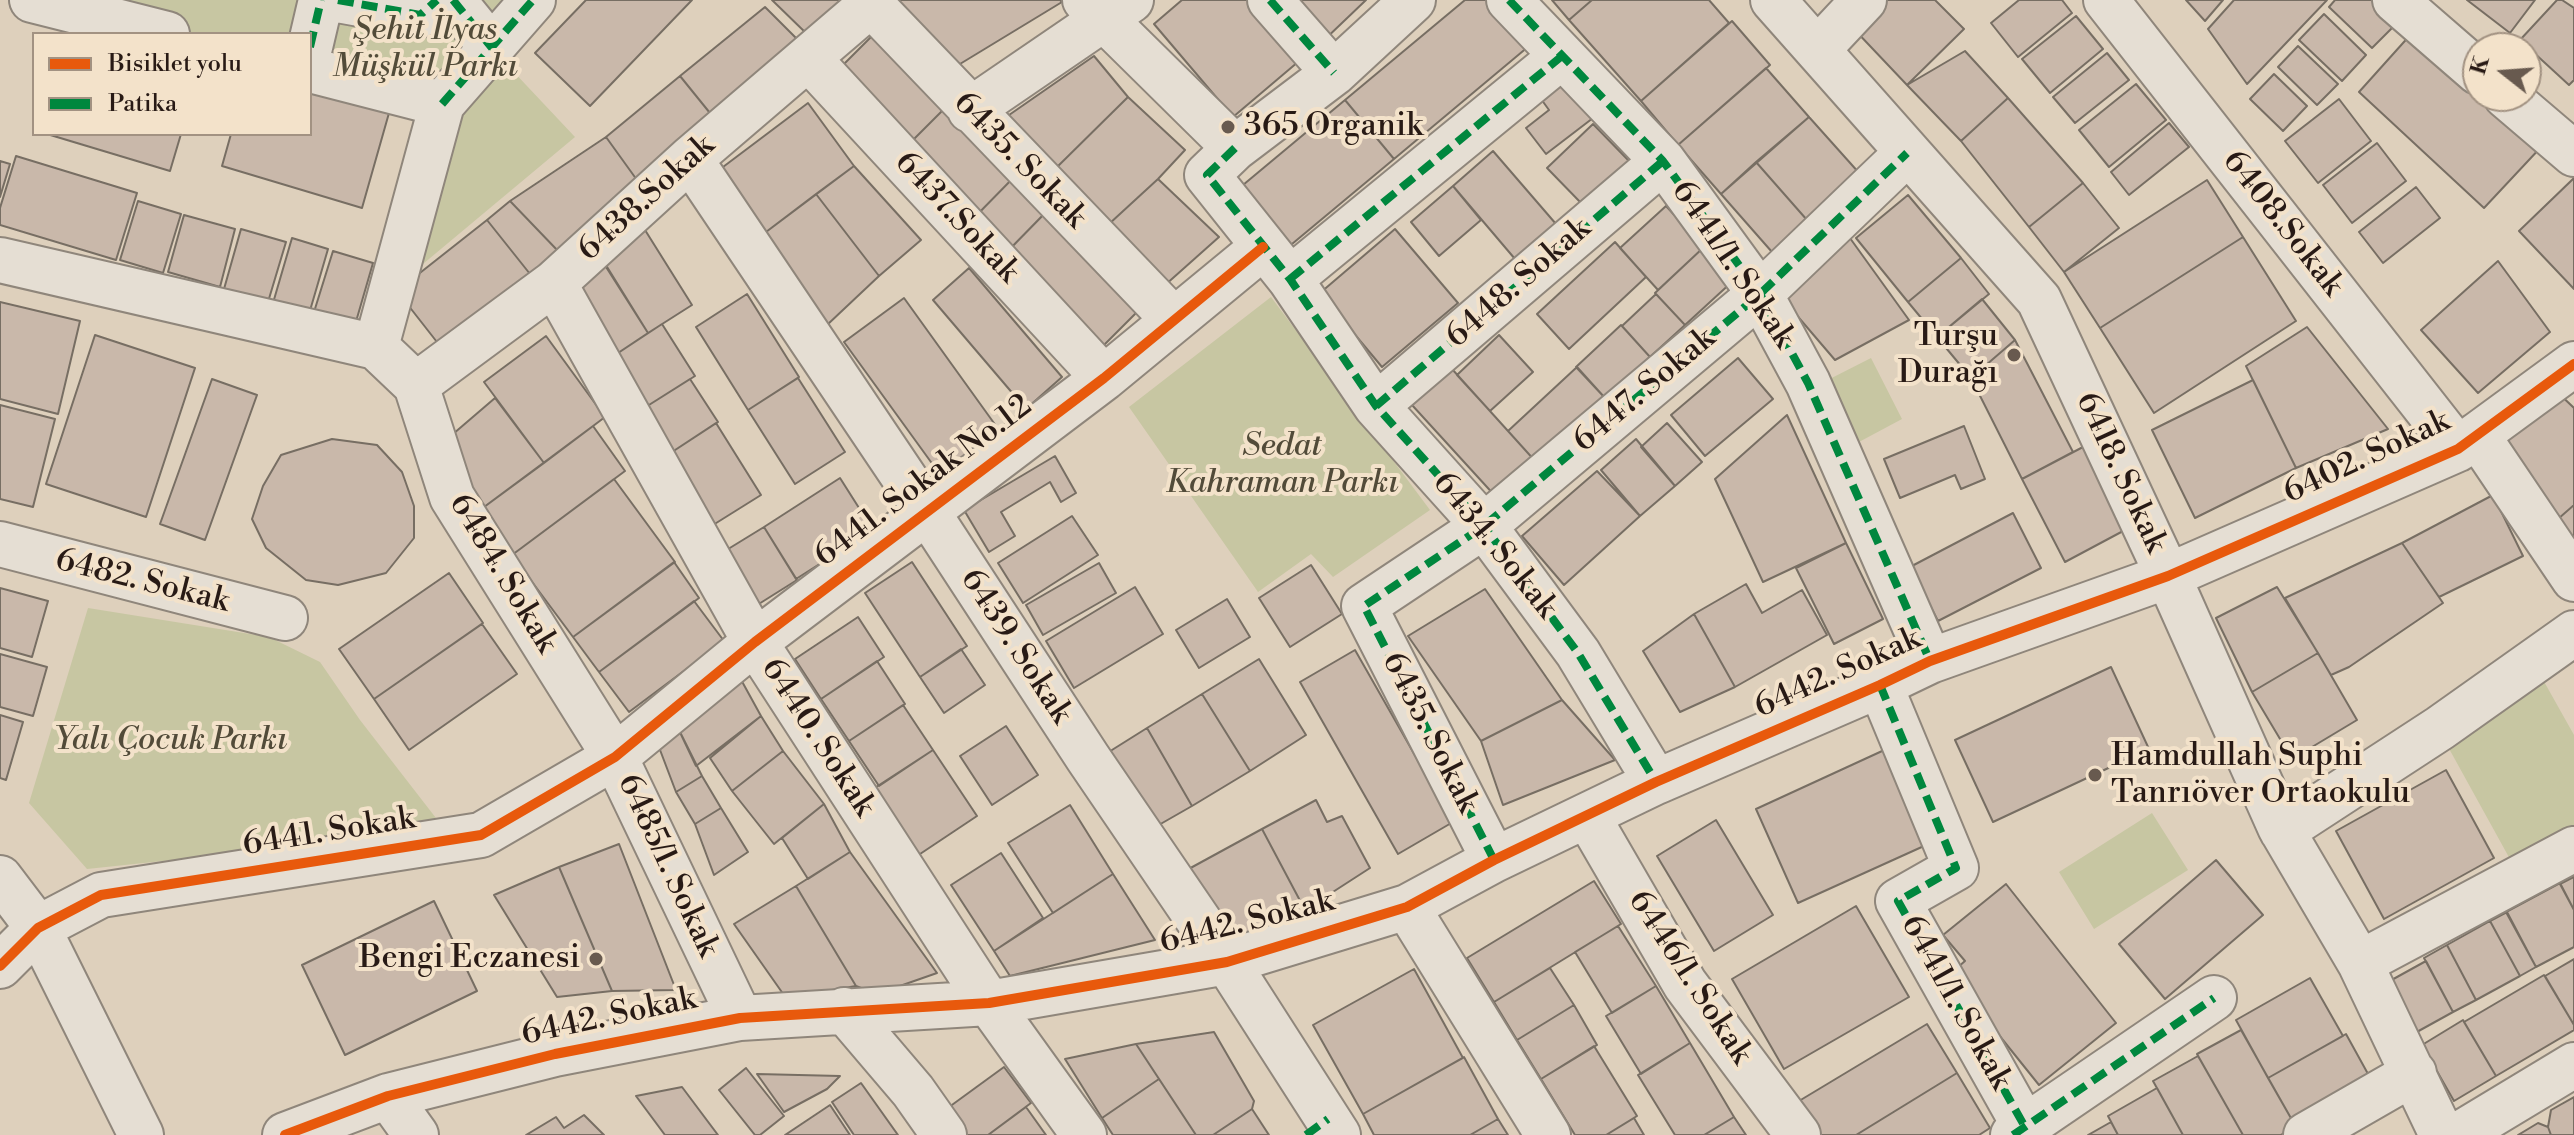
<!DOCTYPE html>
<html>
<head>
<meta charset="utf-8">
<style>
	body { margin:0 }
	#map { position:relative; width:2574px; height:1135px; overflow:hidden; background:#ded0bc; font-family:"Libre Bodoni",serif }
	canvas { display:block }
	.legend { position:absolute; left:32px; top:32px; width:280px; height:104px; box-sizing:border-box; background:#f3e2ca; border:2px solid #a29282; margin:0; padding:10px 14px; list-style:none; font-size:24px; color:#281a15 }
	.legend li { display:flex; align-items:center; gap:16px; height:40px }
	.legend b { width:40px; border:2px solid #a29282 }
	.north { position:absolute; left:2462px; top:32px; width:80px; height:80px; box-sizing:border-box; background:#f3e2ca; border:2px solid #a29282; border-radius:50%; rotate:287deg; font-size:22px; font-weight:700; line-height:32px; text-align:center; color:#281a15 }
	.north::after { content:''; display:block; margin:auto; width:28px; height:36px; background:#685a4f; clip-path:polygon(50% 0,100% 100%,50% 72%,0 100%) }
</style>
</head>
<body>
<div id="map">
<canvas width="2574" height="1135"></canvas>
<ul class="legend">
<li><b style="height:10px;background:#e8590c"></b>Bisiklet yolu</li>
<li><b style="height:10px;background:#00873e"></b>Patika</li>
</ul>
<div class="north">K</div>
</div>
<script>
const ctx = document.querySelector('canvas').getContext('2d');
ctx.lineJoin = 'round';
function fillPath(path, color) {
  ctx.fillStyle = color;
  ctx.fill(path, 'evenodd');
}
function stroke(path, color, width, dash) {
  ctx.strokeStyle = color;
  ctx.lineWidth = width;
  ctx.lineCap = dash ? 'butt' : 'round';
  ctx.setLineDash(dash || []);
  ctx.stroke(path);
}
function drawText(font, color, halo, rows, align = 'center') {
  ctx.font = font + ' "Libre Bodoni",serif';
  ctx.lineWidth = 8;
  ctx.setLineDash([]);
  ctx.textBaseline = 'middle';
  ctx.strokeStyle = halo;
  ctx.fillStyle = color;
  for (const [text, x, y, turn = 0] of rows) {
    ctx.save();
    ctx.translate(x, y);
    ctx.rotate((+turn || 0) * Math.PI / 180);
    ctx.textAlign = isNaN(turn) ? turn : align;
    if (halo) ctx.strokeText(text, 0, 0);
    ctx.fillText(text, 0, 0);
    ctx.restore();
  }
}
fillPath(new Path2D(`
	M32,0H533L442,104L310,70V34H167Z
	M495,52L575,137L405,279L449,106Z
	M1271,297L1430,510L1333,577L1311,554L1258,592L1129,407Z
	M1871,358L1902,419L1844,450L1812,388Z
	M88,608L269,637L320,662L360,720L446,831L87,869L29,803Z
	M2542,678L2574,735V844L2516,870L2447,745Z
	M2152,813L2188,870L2094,929L2059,872Z`), '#c7c6a2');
const building = new Path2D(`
	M586,0H692L590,106L535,53Z
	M772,0H843L808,35Z
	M888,0H1060L1062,2L955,67Z
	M1182,0H1257L1305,56L1233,117L1154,24Z
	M1284,0H1366L1320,44Z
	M1465,0H1491L1529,46L1394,159L1345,100Z
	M1552,0H1592L1569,20Z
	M1592,0H1709L1729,23L1641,101L1569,20Z
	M1879,0H1935L1964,29L1907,85L1852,27Z
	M2019,0H2062L2072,13L2018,57L1991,23Z
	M2186,0H2223L2205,21Z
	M2234,0H2327L2247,84L2208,29Z
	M2335,0H2372L2399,21L2372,48L2329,7Z
	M2467,0H2535L2510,33Z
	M2557,0H2562L2574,8V80L2569,85L2520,40Z
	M765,7L804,46L714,118L680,76Z
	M2324,14L2366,55L2342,81L2299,40Z
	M2076,16L2103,49L2050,93L2022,59Z
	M1732,21L1770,65L1678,145L1641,101Z
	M2412,33L2478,90V96H2485L2542,146L2484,208L2359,92Z
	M874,34L946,107L909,144L837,71Z
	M2298,46L2338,84L2317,105L2278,67Z
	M1965,51L2008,98L1961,141L1907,85Z
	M2107,53L2129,80L2075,123L2053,97Z
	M1094,56L1128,97L1052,172L999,122Z
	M1766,68L1809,117L1721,194L1678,145Z
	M2274,74L2307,106L2283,131L2250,99Z
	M1559,75L1593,118L1546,154L1526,128L1549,110L1536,92Z
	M680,76L714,118L642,187L606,137Z
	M2136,84L2166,120L2109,167L2079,130Z
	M310,90L389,113L362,208L222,166L231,134H310Z
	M1128,97L1185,150L1158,179L1109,224L1052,172Z
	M2008,98L2083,183L2029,227L1961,141Z
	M2339,99L2371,141L2318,183L2285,141Z
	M1345,100L1394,159L1286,249L1237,190Z
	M808,103L854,166L766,232L719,170Z
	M949,104L1018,173L969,223L909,144Z
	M1809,117L1860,174L1807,220L1756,162Z
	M2169,123L2189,147L2129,195L2111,172Z
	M1593,124L1629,161L1583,205L1547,168Z
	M47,134H181L170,171Z
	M606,137L642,187L559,252L510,201Z
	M2377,143L2406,181L2352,223L2323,185Z
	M1493,151L1556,224L1515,259L1453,186Z
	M16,156L137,193L116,260L0,225V208Z
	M0,161L10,164L0,197Z
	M1756,162L1807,220L1772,252L1721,194Z
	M854,166L921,240L879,276L816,194Z
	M1018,173L1051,207L1003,256L969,223Z
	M2574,178V289L2519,231Z
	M1158,179L1219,237L1164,286L1109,224Z
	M2207,180L2243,237L2100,328L2064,272Z
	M2083,183L2119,228L2064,272L2029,227Z
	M1453,186L1481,220L1439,256L1411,222Z
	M2416,187L2440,218L2383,263L2359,232Z
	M816,194L879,276L827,325L766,232Z
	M1908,195L1961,258L1908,302L1856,238Z
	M138,201L181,214L163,273L120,260Z
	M510,201L559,252L534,279L487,220Z
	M1666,206L1704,247L1658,290L1620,248Z
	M1045,213L1141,308L1098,351L1003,256Z
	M184,215L235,229L220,287L168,272Z
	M487,220L534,279L444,351L397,291Z
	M1842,227L1909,320L1835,360L1776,291Z
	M241,229L286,242L268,302L224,289Z
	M1395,229L1458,303L1382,367L1320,293Z
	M645,230L692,305L648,333L601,259Z
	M2243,237L2296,321L2154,413L2100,328Z
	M292,238L328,249L309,314L273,303Z
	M1615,242L1646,277L1569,349L1537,314Z
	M1704,247L1734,280L1685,325L1655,293Z
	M333,251L373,263L355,325L314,312Z
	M1961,258L1989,294L1937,337L1908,302Z
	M2498,261L2550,332L2478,393L2421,330Z
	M604,262L648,333L609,359L564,288Z
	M969,268L1062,377L1026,409L933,300Z
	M747,294L799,377L748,410L696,327Z
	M1656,294L1685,325L1650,357L1622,326Z
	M904,298L1004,437L944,480L844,342Z
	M1982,299L2015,340L1971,378L1937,337Z
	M0,302L80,321L58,414L0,399Z
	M662,324L695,376L641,410L609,359Z
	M1621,325L1650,357L1605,398L1576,367Z
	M2307,327L2388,429L2296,468L2246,366Z
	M95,335L195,368L146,517L46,484Z
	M1499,335L1533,372L1490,411L1457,375Z
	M546,336L605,417L544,463L484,382Z
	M2015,340L2073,452L2022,479L1971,378Z
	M1738,358L1773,399L1705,456L1671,415Z
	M1577,367L1605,398L1536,462L1508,431Z
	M1452,369L1536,462L1497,498L1412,405Z
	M798,378L845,452L795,484L748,410Z
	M212,379L257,395L205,540L160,524Z
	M690,379L718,422L669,454L641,410Z
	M2253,380L2296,468L2195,518L2152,430Z
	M2554,389L2574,408V505L2558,519L2500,444Z
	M495,398L544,463L480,510L446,440Z
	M0,405L55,419L33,507L0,499Z
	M1787,415L1846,543L1763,582L1715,479Z
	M716,423L761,495L713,525L669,454Z
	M1667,423L1702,462L1675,486L1641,447Z
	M593,426L625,471L512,555L480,510Z
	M1964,426L1985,479L1961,489L1955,475L1900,498L1884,459Z
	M332,439L377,445L402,472L414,506V538L386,573L338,585L306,580L266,548L252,519L263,486L281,455Z
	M1636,439L1675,486L1640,516L1601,470Z
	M2083,447L2125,530L2065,562L2022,479Z
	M1055,456L1076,493L1061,502L1050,482L1001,512L1015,536L989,552L964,510Z
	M1597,471L1640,516L1564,585L1522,536Z
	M840,478L873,530L796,579L764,527Z
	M614,479L675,562L573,637L512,555Z
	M2493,495L2523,556L2439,597L2402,543Z
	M2574,505V541L2558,519Z
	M2013,513L2041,568L1938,621L1910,567Z
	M1072,516L1098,555L1023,603L998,563Z
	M764,527L797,580L754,607L720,554Z
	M1846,543L1883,619L1834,644L1796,568Z
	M2402,543L2443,603L2349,667L2331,675L2285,598Z
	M674,562L699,598L599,672L573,637Z
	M912,562L967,646L920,677L865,593Z
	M1099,563L1116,593L1043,635L1026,605Z
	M1311,565L1342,614L1290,647L1259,598Z
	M449,573L483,623L374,699L339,649Z
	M1746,584L1762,613L1802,590L1827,635L1735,687L1694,614Z
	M1135,587L1163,634L1074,688L1046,641Z
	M2277,587L2318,653L2252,692L2216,618Z
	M0,588L48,601L32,657L0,648Z
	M1485,589L1562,700L1481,741L1408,636Z
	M1227,599L1250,637L1199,668L1176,630Z
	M694,601L724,641L629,712L599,672Z
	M1694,614L1735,687L1680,712L1643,651Z
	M858,617L884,657L821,699L795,659Z
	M482,624L517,674L409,750L374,699Z
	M961,649L985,685L944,713L920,677Z
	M1355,650L1453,822L1398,854L1300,682Z
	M2318,653L2357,720L2292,759L2252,692Z
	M0,654L47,667L33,716L0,707Z
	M1259,659L1306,735L1250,771L1202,694Z
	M877,661L905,704L849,741L821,699Z
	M2111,667L2149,749L1993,822L1955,740Z
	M739,676L761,716L696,766L677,726Z
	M1202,694L1250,771L1192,806L1147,728Z
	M1562,700L1615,760L1503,805L1481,741Z
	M903,705L933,750L879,786L849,741Z
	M0,715L23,722L6,780L0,778Z
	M761,716L783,751L732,791L710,758Z
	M677,726L702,776L676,792L657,742Z
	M1006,726L1038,775L992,805L960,756Z
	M1147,728L1192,806L1143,834L1096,760Z
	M1893,746L1935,841L1798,903L1756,809Z
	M933,750L977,816L914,858L870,791Z
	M783,751L824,804L774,844L732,791Z
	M2446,770L2494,858L2384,919L2336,831Z
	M702,776L721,808L695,824L676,792Z
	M1316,800L1327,822L1342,816L1370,868L1305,910L1262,829Z
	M824,804L850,852L808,879L782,838Z
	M1070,805L1113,874L1053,913L1008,843Z
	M721,808L748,852L714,875L695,824Z
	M1716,820L1773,915L1714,951L1657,856Z
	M1262,829L1305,910L1230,946L1185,871Z
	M619,844L676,990L612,991L559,867Z
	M850,852L937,973L877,994L856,986L796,886Z
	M1001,853L1043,918L994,951L951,885Z
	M2216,860L2263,915L2165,999L2119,944Z
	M559,867L612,991L557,997L494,895Z
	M1113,874L1155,940L1010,976L994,951Z
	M2574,877V910L2560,884Z
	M1594,881L1621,924L1494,1002L1467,958Z
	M2560,883L2574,910V947L2536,967L2506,912Z
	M2006,884L2116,1023L2039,1085L1950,974L1965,961L1943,935Z
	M796,886L856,986L786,998L734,924Z
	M434,901L477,991L345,1055L302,965Z
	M1856,906L1909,997L1784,1069L1732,979Z
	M2507,912L2536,967L2520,976L2490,921Z
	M2490,921L2520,976L2476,1000L2447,945Z
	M1618,926L1656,986L1612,1013L1575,952Z
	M2447,945L2476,1000L2453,1012L2424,958Z
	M2574,959V1025L2545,976Z
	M2426,961L2453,1012L2415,1033L2388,982Z
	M1550,968L1574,1005L1517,1040L1494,1002Z
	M1414,969L1463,1058L1363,1114L1313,1025Z
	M2544,975L2574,1025V1030L2496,1076L2464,1022Z
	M2310,978L2343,1036L2268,1078L2236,1020Z
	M1656,986L1690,1043L1641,1074L1606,1016Z
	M1574,1005L1597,1045L1541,1079L1517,1040Z
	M2463,1020L2496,1076L2454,1101L2422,1045Z
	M1927,1024L1957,1073L1856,1135H1819L1799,1101Z
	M2241,1030L2296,1127L2281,1135H2243L2197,1054Z
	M1214,1032L1254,1101L1252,1109L1213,1135H1196L1136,1044Z
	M2346,1034L2373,1083L2296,1127L2268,1078Z
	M1690,1043L1734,1117L1704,1135H1675L1638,1075Z
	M1136,1044L1159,1079L1102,1118L1065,1059Z
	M1594,1046L1637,1116L1606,1135H1575L1541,1079Z
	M2198,1056L2243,1135H2183L2153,1081Z
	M1464,1057L1498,1119L1470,1135H1374L1363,1114Z
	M1004,1067L1031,1103L988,1135H963L945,1110Z
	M746,1068L784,1116L760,1135H755L719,1090Z
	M1957,1073L1990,1128L1979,1135H1856Z
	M757,1074L840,1076L827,1089L784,1112Z
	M1159,1079L1196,1135H1113L1102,1118Z
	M861,1083L898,1135H854L832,1102Z
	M682,1087L718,1135H665L636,1096Z
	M2157,1088L2183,1135H2118L2108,1116Z
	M2574,1097V1135H2551L2548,1127L2551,1110Z
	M830,1105L850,1135H785Z
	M1026,1107L1046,1135H988Z
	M1252,1109L1269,1135H1213Z
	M584,1115L604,1135H526L556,1117L564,1128Z
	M1734,1117L1746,1135H1704Z
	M1634,1118L1644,1135H1606Z
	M1498,1119L1508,1135H1470Z
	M2111,1122L2118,1135H2088Z
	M2538,1123L2548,1127L2551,1135H2518Z`);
fillPath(building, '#c9b8aa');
stroke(building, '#776e63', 2);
const minor = new Path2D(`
	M32,0L167,34
	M338,0L420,15L437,0
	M453,0L492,48
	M867,0L1174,320
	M1085,0L1235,148
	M1270,0L1334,73
	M1413,0L1334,73L1235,148L1207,175L1290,279L1376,406L1484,526L1578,653L1656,782
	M1509,0L1663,161L1760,294L1808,383L1930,661
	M1773,0L2039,300L2168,576L2280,827L2360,963L2442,1135
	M2106,0L2458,449
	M2395,0L2478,72
	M310,47L321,0
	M1819,48L1864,0
	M808,58L1104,378
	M310,70L442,104L376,347
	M2506,96L2574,154
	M442,104L533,0
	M970,110L1131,0
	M690,159L928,513L1088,758L1227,962L1338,1135
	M0,260L376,347L416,385L452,497L615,757L740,1018
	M1290,279L1562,56
	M554,283L755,642L989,1003L1084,1135
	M416,385L554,283L690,159L871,4
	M1376,406L1663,161
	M2477,435L2574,579
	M0,544L285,618
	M1880,685L1956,868L1898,901L2025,1127
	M1588,817L1685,984L1798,1135
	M2282,831L2440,728L2574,633
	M1494,860L1364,606L1484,526L1760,294L1907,153
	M0,878L38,928L141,1135
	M1407,907L1548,1135
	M2360,963L2574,849
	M0,966L38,928L101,895L481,835L615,757L755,642L1104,378L1263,247
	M844,1010L913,1091L944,1135
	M388,1096L416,1135
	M285,1135L388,1096L555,1054L740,1018L989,1003L1227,962L1407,907L1494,860L1656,782L1880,685L1930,661L2168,576L2458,449L2574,364
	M2013,1135L2214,998
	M2306,1135L2414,1073
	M2458,1135L2574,1065`);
stroke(minor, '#8f867b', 48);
stroke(minor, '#e5ded3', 44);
stroke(new Path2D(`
	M338,0L420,15L437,0
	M453,0L492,48
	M1270,0L1334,73
	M1509,0L1663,161L1760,294L1808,383L1930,661
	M310,47L321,0
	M442,104L533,0
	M1235,148L1207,175L1290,279L1376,406L1484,526L1578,653L1656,782
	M1290,279L1562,56
	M1376,406L1663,161
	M1880,685L1956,868L1898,901L2025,1127
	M1494,860L1364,606L1484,526L1760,294L1907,153
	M1306,1135L1328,1119
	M2013,1135L2214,998`), '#00873e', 8, [16, 8]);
stroke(new Path2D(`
	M0,966L38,928L101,895L481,835L615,757L755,642L1104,378L1263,247
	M285,1135L388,1096L555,1054L740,1018L989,1003L1227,962L1407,907L1494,860L1656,782L1880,685L1930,661L2168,576L2458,449L2574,364`), '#e8590c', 10);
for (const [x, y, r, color] of [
	[1228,127,8,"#685a4f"],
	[2014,355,8,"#685a4f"],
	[2095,775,8,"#685a4f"],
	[596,959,8,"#685a4f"]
]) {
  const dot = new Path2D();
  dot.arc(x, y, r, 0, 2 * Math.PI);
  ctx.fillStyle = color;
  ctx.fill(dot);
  stroke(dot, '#f3e2ca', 3);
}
drawText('italic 32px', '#524b39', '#f3e2ca', [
	["Şehit İlyas",425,31],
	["Müşkül Parkı",425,68],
	["Sedat",1282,447],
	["Kahraman Parkı",1282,484],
	["Yalı Çocuk Parkı",171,741]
]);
drawText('32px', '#281a15', '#f3e2ca', [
	["365 Organik",1244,127],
	["Turşu",1998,337,"right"],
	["Durağı",1998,374,"right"],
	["Hamdullah Suphi",2111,757],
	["Tanrıöver Ortaokulu",2111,794],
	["Bengi Eczanesi",580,959,"right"]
], 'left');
drawText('32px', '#281a15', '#f3e2ca', [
	["6435. Sokak",1019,161,46],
	["6438.Sokak",647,199,-42],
	["6437.Sokak",956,218,47],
	["6408.Sokak",2282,224,52],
	["6441/1. Sokak",1732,265,56],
	["6448. Sokak",1519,284,-41],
	["6447. Sokak",1645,391,-40],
	["6402. Sokak",2367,458,-25],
	["6418. Sokak",2120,473,65],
	["6441. Sokak No.12",924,482,-37],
	["6434. Sokak",1494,546,51],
	["6484. Sokak",502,574,59],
	["6482. Sokak",142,582,14],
	["6439. Sokak",1015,647,57],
	["6442. Sokak",1838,674,-24],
	["6435. Sokak",1429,733,63],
	["6440. Sokak",817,738,57],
	["6441. Sokak",329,833,-9],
	["6485/1. Sokak",667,866,65],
	["6442. Sokak",1247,923,-14],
	["6446/1. Sokak",1689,978,57],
	["6441/1. Sokak",1955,1003,61],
	["6442. Sokak",609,1018,-12]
]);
</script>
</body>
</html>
